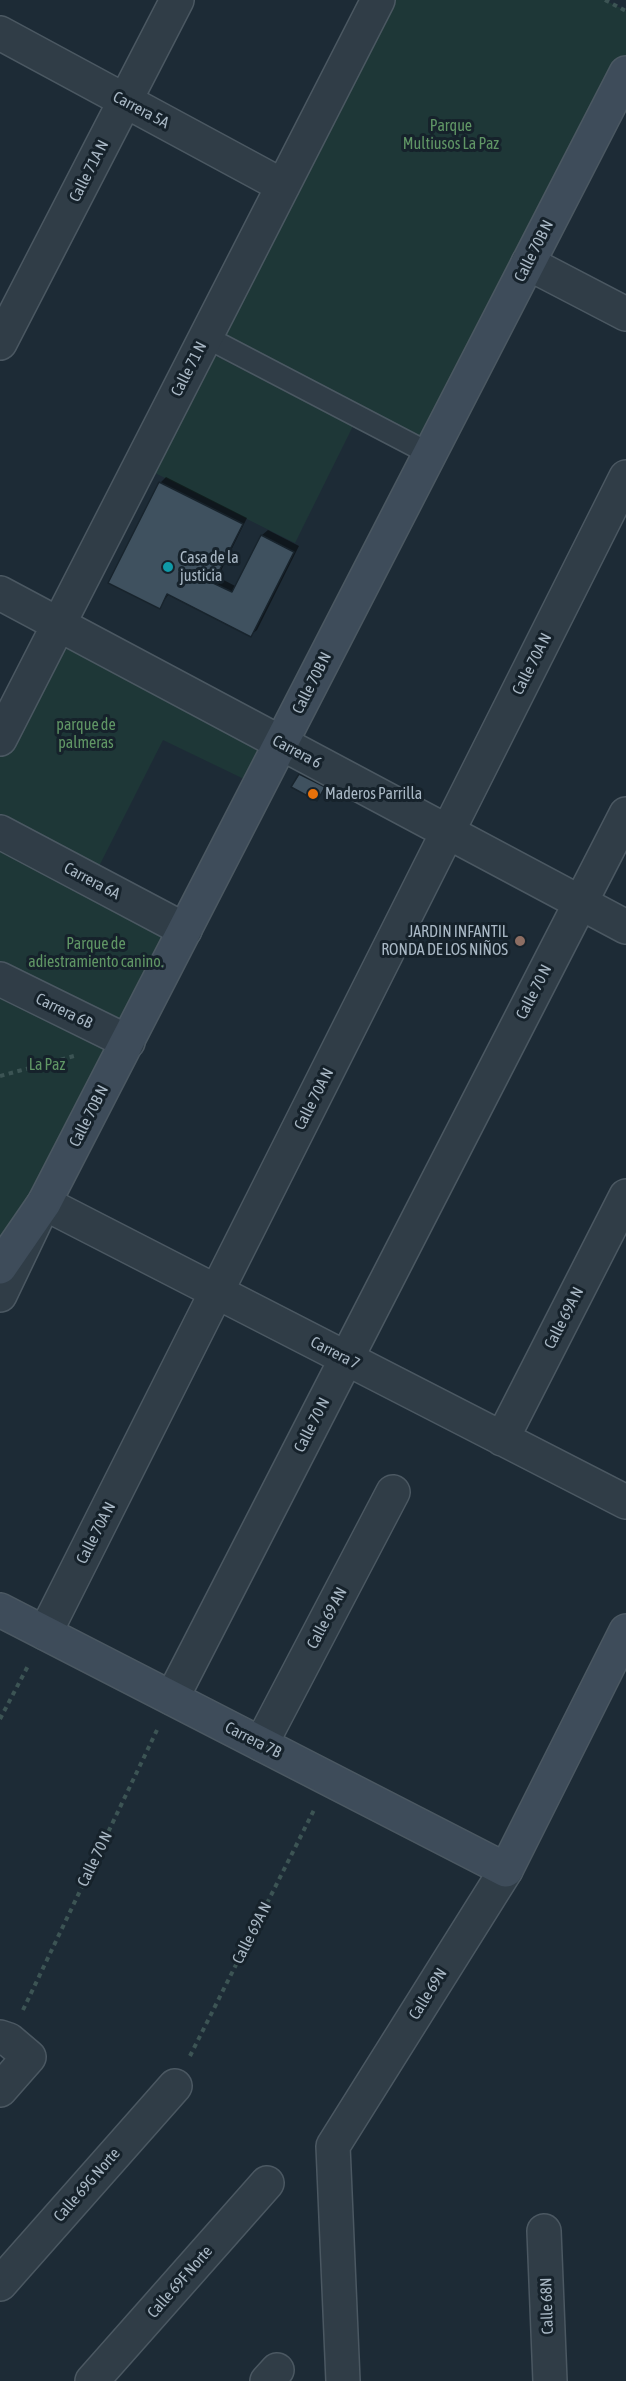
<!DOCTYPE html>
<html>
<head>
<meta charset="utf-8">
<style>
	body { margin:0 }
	canvas { display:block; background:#1d2b36 }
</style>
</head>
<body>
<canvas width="626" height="2381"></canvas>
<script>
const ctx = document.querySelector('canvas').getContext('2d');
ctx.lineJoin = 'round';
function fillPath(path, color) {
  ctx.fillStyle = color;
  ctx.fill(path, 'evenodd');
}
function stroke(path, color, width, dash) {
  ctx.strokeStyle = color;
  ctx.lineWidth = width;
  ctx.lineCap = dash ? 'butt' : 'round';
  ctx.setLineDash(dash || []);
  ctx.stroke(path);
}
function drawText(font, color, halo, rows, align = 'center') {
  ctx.font = font + ' "Asap Condensed",sans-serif';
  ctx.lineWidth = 6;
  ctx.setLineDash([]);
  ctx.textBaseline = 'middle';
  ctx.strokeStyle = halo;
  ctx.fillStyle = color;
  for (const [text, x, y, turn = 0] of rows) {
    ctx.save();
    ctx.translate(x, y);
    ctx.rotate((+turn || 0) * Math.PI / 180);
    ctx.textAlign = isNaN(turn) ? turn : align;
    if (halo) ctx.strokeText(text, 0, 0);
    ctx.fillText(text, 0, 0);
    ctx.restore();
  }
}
fillPath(new Path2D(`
	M378,0H605L626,11V73L430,454L206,337Z
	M208,352L353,426L295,543L149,470Z
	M53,635L264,736L244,779L163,740L92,880L185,930L128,1042L0,971V748Z
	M0,991L113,1045L0,1245Z`), '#1e3737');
fillPath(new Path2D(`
	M166,477L247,518L218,577L237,587L262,535L268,530L299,546L257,630L251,635L169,594L159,607L110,582L160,483Z
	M306,770L329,781L317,799L301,775Z`), '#0007');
const building = new Path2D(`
	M159,482L243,524L213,583L232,592L261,535L294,552L251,637L167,594L160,609L108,583Z
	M299,774L325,787L317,801L291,787Z`);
fillPath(building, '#3f515f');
stroke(building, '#18242d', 1.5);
const lane = new Path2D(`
	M206,337L430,454`);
const street = new Path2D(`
	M0,33L283,186
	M528,263L626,314
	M0,343L177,0
	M0,593L626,927
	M0,739L378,0
	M0,832L185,930
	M0,979L128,1042
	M0,1295L44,1203L626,1502
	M502,1439L626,1196
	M45,1633L626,477
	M172,1698L626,814
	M261,1744L393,1492
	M0,2037L9,2040L29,2057L0,2090
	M544,2231L550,2381
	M0,2284L175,2086
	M92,2381L267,2183
	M267,2381L277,2370
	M343,2381L333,2146L506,1870`);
const secondary = new Path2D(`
	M0,1267L44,1203L626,73
	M0,1610L506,1870L626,1631`);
stroke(lane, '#4b5862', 24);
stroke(street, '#4b5862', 36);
stroke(secondary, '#4b5862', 36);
stroke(new Path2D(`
	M605,0L626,11
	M0,1076L74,1056
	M0,1719L29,1664
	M23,2010L157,1730
	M190,2056L315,1808`), '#3c5454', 4, [4.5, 4.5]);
stroke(lane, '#303d47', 21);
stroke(street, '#303d47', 33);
stroke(secondary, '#3e4c5a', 33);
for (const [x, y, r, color] of [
	[168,567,6,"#0f9aa8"],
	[313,794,6,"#e8710a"],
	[520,941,6,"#8d6e63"]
]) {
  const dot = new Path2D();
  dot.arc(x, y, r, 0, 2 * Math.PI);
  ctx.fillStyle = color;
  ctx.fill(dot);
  stroke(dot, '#16222b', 2);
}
drawText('16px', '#a9b8c5', '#16222b', [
	["Carrera 5A",141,110,28],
	["Calle 71A N",89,171,-63],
	["Calle 70B N",534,251,-63],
	["Calle 71 N",189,369,-63],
	["Calle 70A N",532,664,-63],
	["Calle 70B N",312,683,-63],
	["Carrera 6",297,752,28],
	["Carrera 6A",92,881,28],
	["Calle 70 N",534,992,-63],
	["Carrera 6B",64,1011,26],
	["Calle 70A N",314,1099,-63],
	["Calle 70B N",89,1116,-63],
	["Calle 69A N",564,1318,-63],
	["Carrera 7",335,1353,27],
	["Calle 70 N",312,1425,-63],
	["Calle 70A N",96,1533,-63],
	["Calle 69 AN",327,1618,-62],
	["Carrera 7B",253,1740,27],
	["Calle 70 N",95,1859,-64],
	["Calle 69A N",252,1933,-63],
	["Calle 69N",428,1994,-58],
	["Calle 69G Norte",87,2185,-49],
	["Calle 69F Norte",180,2282,-49],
	["Calle 68N",547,2306,-92]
]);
drawText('16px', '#609665', '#16222b', [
	["Parque",451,126],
	["Multiusos La Paz",451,144],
	["parque de",86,725],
	["palmeras",86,743],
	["Parque de",96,944],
	["adiestramiento canino.",96,962],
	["La Paz",47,1065]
]);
drawText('16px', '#a9b8c5', '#16222b', [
	["Casa de la",180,558],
	["justicia",180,576],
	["Maderos Parrilla",325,794],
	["JARDIN INFANTIL",508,932,"right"],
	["RONDA DE LOS NIÑOS",508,950,"right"]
], 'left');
</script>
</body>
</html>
